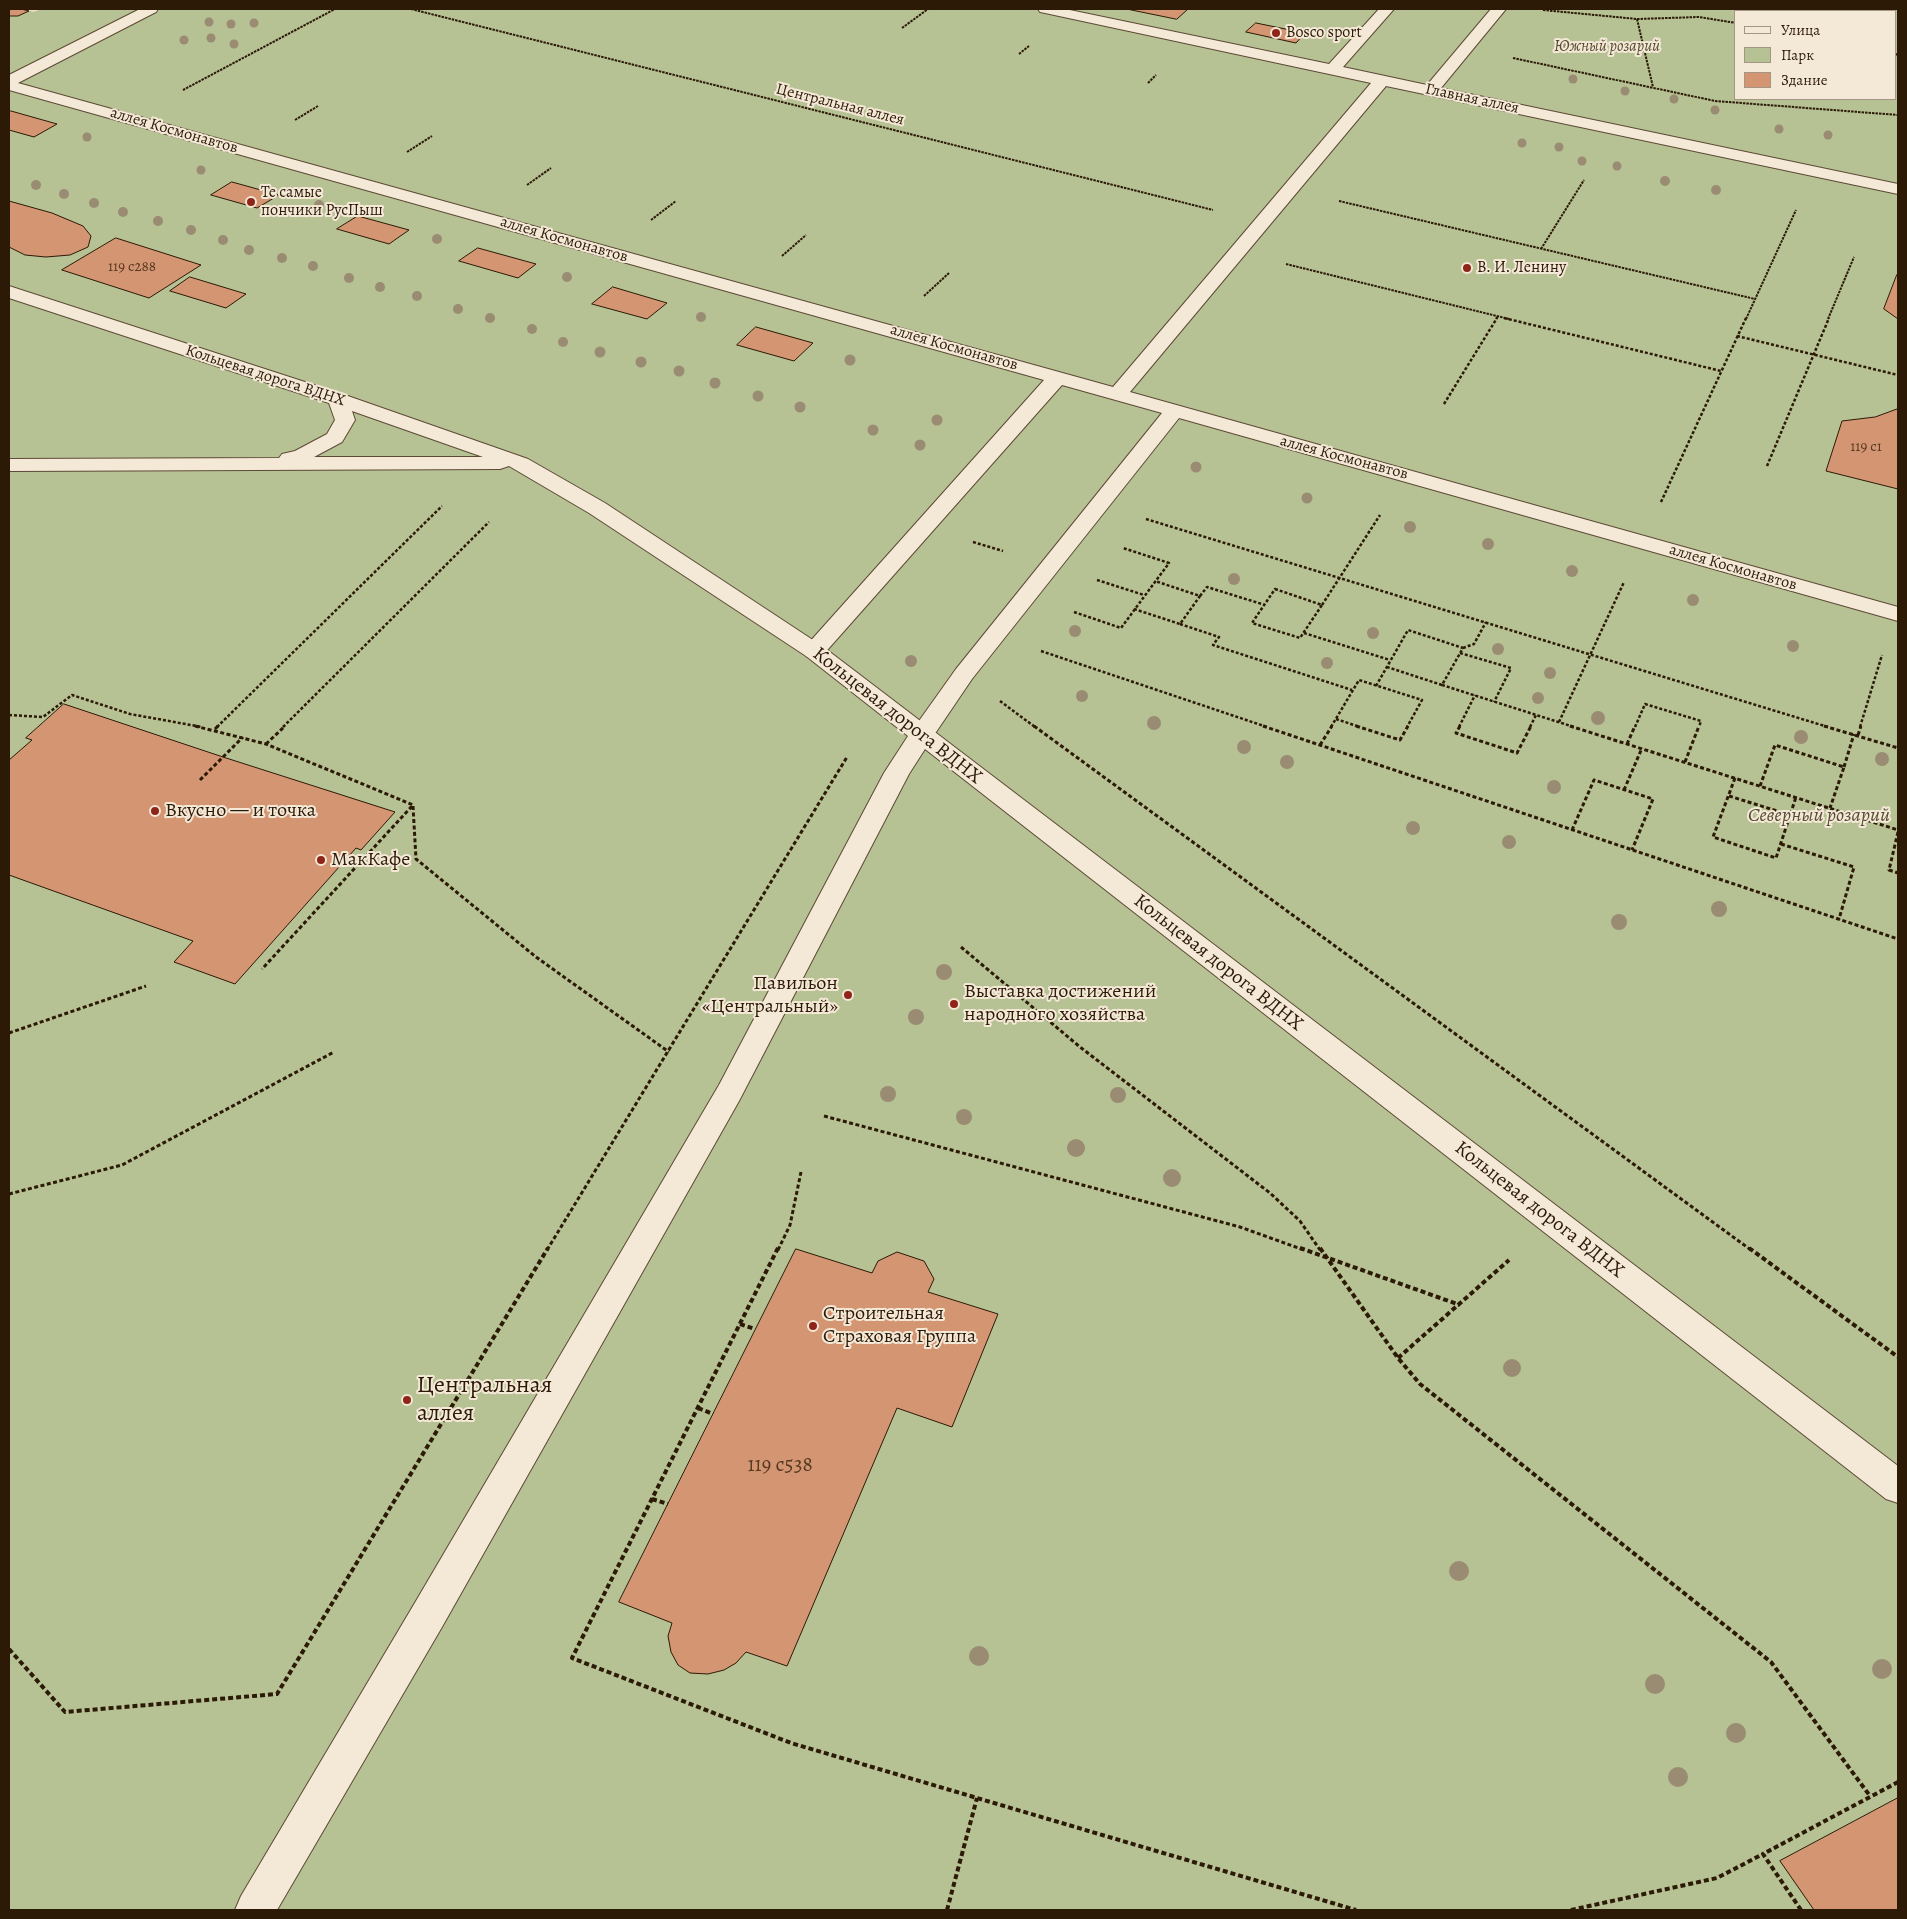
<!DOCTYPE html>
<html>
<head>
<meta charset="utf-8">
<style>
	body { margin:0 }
	#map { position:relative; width:1907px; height:1919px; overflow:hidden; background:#eedbc1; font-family:Alegreya,serif }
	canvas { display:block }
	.frame { position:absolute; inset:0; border:10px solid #2c1a06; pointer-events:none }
	.legend { position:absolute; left:1734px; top:10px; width:162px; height:90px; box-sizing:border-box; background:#f4e8d7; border:1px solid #a49683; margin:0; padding:6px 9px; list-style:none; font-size:15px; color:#2c1a06 }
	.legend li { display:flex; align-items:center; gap:10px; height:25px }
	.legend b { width:25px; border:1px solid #a49683 }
</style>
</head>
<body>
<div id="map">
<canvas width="1907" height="1919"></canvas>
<div class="frame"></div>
<ul class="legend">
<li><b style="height:6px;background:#f4e8d7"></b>Улица</li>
<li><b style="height:14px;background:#b6c194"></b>Парк</li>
<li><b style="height:14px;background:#d49572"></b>Здание</li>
</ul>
</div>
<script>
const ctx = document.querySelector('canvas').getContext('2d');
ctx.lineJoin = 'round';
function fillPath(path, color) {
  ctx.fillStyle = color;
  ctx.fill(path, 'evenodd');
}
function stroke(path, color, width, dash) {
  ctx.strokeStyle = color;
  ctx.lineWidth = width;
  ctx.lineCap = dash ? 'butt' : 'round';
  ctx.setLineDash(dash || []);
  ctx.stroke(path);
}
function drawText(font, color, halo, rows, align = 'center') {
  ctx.font = font + ' Alegreya,serif';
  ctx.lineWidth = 4;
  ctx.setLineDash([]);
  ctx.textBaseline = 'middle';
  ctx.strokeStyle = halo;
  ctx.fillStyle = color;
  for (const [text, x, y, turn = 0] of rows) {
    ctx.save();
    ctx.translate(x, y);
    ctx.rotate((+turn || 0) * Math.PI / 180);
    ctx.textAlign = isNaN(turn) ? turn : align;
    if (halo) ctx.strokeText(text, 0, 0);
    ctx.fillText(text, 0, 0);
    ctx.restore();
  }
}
fillPath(new Path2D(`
	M9,9H21L34,12L41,9H1898V1910H9ZM1736,11H1896V99H1736Z`), '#b6c194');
const building = new Path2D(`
	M9,9H21L29,11L18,16H9Z
	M1127,9H1188L1177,19Z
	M1256,23L1305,33L1296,43L1246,32Z
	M11,111L57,124L34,137L9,130V112Z
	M232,182L279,195L257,208L211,195Z
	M9,201L52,213L83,226L91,236L88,247L70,255L46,257L25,255L9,247Z
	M358,216L409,230L389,244L337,229Z
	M116,238L201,265L149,298L62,270Z
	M478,248L536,264L518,278L459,261Z
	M1897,275L1898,276V319L1884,309Z
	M190,277L246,294L226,308L170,291Z
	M613,287L667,303L647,319L592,304Z
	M756,327L813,343L794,361L737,345Z
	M1898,409V489L1826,471L1842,421L1875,417Z
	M64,704L223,757L395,812L361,850L356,848L235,984L174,962L193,941L9,875V760L32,740L26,738Z
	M796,1249L872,1273L878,1261L897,1252L924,1261L934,1279L928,1292L998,1314L952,1427L897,1408L787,1666L746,1652L736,1663L724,1670L708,1674L690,1673L678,1665L671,1652L668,1636L672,1623L619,1602Z
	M1898,1798V1910H1814L1780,1861Z`);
fillPath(building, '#d49572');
stroke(building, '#2c1a06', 1);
const service = new Path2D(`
	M140,9H158L156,12L18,83L1113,387L1371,83L1045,13L1040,12L1038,9H1065L1329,64L1379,9H1394L1343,67L1427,85L1491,9H1506L1441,88L1898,184V194L1386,86L1130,392L1898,607V621L1179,418L972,679L930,741L921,743L912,741L909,735L956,669L1162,413L1062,385L822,656L814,659L806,656L802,651L806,646L1044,380L9,90V75Z`);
const minor = new Path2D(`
	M9,286L345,395L528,459L605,503L822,646L1898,1466V1503L1886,1499L925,749L909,774L739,1101L442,1627L277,1910H235L241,1896L416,1601L719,1085L884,773L908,736L806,656L589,513L509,466L500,469L9,471V459L279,458L282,454L295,451L327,434L335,420L329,403L9,298ZM352,411L483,457H314L342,442L355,420Z`);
stroke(service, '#5c4a35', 2);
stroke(minor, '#5c4a35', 2);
stroke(new Path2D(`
	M411,9L1213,210
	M1757,9L1758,11
	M1543,10L1637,19L1699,17L1736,23
	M1637,19L1653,87
	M902,28L928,9
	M1019,54L1029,46
	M1896,54L1898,55
	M1513,58L1715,101L1898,115
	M1148,83L1156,75
	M183,90L335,9
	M295,120L318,106
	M407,152L432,136
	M527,185L551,168
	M1339,201L1755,299
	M651,220L676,201
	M1541,249L1584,180
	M782,256L806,235
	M1286,264L1509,319
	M924,296L949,273
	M1496,319L1498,316
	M1746,319L1796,210
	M1828,319L1854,257`), '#2c1a06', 2, [2.5, 1]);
stroke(new Path2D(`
	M1504,318L1721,371
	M1737,336L1898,375
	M1444,404L1497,318
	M1767,466L1829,318
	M1661,502L1746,318
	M1146,519L1828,727
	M973,542L1003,551
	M1097,580L1144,595
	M1275,589L1322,605L1300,638L1252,623Z
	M1200,596L1207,587L1265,605
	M1322,605L1380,515
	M1134,609L1180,624L1200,596L1155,581
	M1074,612L1121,628L1169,563L1123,548
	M1180,624L1219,637L1213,645L1352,690
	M1304,633L1390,660
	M1463,648L1474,644L1486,622
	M1041,651L1267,727
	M1460,653L1511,668L1494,702
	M1442,685L1574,727
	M1376,686L1408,630L1463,648L1442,685L1387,667
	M1000,701L1035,727
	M9,715L43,717L72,695L130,714L202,727
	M1336,719L1360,727
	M1559,722L1624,582
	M217,727L442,506
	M283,727L489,522
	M1331,727L1359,680L1422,700L1407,727
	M1459,727L1475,695
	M1530,727L1536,715
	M1635,727L1645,704L1701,721L1699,727
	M1860,727L1882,655`), '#2c1a06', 2.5, [3, 2]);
stroke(new Path2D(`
	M195,726L266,744L413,805L262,969
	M1034,726L1751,1250
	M1263,726L1898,939
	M1356,726L1400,740L1408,726
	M1460,726L1456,733L1517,753L1531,726
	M1570,726L1898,830
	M1824,726L1898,748
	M215,729L218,726
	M1858,735L1861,726
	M266,744L285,726
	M1627,744L1635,726
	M1320,745L1332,726
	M1685,762L1699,726
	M1844,767L1854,734
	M1735,778L1713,837L1776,858L1796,797
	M200,780L243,737
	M1760,786L1775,745L1844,767L1830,808
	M1624,790L1642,748
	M1729,796L1790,815
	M413,806L416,859L536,957L669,1052
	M1572,830L1594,780L1653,799L1632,850
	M1898,832L1889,870L1898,873
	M1781,844L1854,867L1839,919
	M961,947L1080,1047L1270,1193L1300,1221L1320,1250
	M9,1033L146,986
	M824,1116L1240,1227L1304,1250
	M9,1194L122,1165L334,1052
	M547,1250L847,757
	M778,1250L790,1225L801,1172`), '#2c1a06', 3, [4, 2.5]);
stroke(new Path2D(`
	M778,1248L572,1658L791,1743L1356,1910
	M1300,1248L1460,1305
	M1320,1248L1398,1358L1420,1384L1771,1662L1870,1796
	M1749,1248L1898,1357
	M740,1324L755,1329
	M1398,1358L1509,1260
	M698,1408L713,1414
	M652,1499L668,1504
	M9,1649L65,1712L277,1694L548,1248
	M947,1910L977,1798
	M1571,1910L1717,1878L1763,1854
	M1801,1910L1763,1854L1898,1782`), '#2c1a06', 4, [5, 3]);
fillPath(service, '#f4e8d7');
fillPath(minor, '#f4e8d7');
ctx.fillStyle = '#9a8c72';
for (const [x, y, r] of [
	[209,22,4.5],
	[254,23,4.5],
	[231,24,4.5],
	[211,38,4.5],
	[184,40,4.5],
	[234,44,4.5],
	[1565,44,4.5],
	[1573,79,4.5],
	[1625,91,4.5],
	[1674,99,4.5],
	[1715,110,4.5],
	[1779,129,4.5],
	[1828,135,4.5],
	[87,137,4.5],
	[1522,143,4.5],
	[1559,147,4.5],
	[1582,161,4.5],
	[1617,166,4.5],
	[201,170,4.5],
	[1665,181,5],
	[36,185,5],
	[1716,190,5],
	[64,194,5],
	[94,203,5],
	[319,205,5],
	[123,212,5],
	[158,221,5],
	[191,230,5],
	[437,239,5],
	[223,240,5],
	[249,250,5],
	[282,258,5],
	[313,266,5],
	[567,277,5],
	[349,278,5],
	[380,287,5],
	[417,296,5],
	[458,309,5],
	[701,317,5],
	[490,318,5],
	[532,329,5],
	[563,342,5],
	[600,352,5.5],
	[850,360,5.5],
	[641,362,5.5],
	[679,371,5.5],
	[715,383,5.5],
	[758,396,5.5],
	[800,407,5.5],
	[937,420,5.5],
	[873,430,5.5],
	[920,445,5.5],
	[1196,467,5.5],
	[1307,498,5.5],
	[1410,527,6],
	[1488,544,6],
	[1572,571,6],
	[1234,579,6],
	[1693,600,6],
	[1075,631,6],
	[1373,633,6],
	[1793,646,6],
	[1498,649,6],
	[911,661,6],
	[1327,663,6],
	[1550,673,6],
	[1082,696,6],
	[1538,698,6],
	[1598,718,7],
	[1154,723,7],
	[1801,737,7],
	[1244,747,7],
	[1882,759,7],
	[1287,762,7],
	[1554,787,7],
	[1413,828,7],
	[1509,842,7],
	[1719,909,8],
	[1619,922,8],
	[944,972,8],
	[916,1017,8],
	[888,1094,8],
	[1118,1095,8],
	[964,1117,8],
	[1076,1148,9],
	[1172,1178,9],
	[1512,1368,9],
	[1459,1571,10],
	[979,1656,10],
	[1882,1669,10],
	[1655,1684,10],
	[1736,1733,10],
	[1678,1777,10]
]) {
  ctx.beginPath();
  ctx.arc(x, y, r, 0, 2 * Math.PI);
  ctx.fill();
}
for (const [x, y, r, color] of [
	[1276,33,5,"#8f2418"],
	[251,202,5,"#8f2418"],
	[1467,268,5,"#8f2418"],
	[155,811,5,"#8f2418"],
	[321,860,5,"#8f2418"],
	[848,995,5,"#8f2418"],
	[954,1004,5,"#8f2418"],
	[813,1326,5,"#8f2418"],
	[407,1400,5,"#8f2418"]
]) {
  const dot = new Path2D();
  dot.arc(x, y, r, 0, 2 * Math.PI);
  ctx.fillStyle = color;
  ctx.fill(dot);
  stroke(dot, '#f4e8d7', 2);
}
drawText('15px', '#563921', null, [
	["119 с288",132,267],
	["119 с1",1866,447]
]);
drawText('16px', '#2c1a06', '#f4e8d7', [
	["Bosco sport",1286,33],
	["Те самые",261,193],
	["пончики РусПыш",261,211],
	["В. И. Ленину",1477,268]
], 'left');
drawText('italic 16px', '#554c31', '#f4e8d7', [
	["Южный розарий",1607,47]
]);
drawText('16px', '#2c1a06', '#f4e8d7', [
	["Главная аллея",1472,99,12],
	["Центральная аллея",840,105,14],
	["аллея Космонавтов",174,131,16],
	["аллея Космонавтов",564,240,16],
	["аллея Космонавтов",954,348,16],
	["Кольцевая дорога ВДНХ",265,376,18],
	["аллея Космонавтов",1344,458,15],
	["аллея Космонавтов",1733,568,16]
]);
drawText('20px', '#2c1a06', '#f4e8d7', [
	["Кольцевая дорога ВДНХ",897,716,38],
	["Кольцевая дорога ВДНХ",1218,963,38],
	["Кольцевая дорога ВДНХ",1539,1210,38]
]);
drawText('20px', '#2c1a06', '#f4e8d7', [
	["Вкусно — и точка",165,811],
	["МакКафе",331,860],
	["Павильон",838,984,"right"],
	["«Центральный»",838,1007,"right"],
	["Выставка достижений",964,992],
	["народного хозяйства",964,1015],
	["Строительная",823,1314],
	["Страховая Группа",823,1337]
], 'left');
drawText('italic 20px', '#554c31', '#f4e8d7', [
	["Северный розарий",1819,816]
]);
drawText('21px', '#563921', null, [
	["119 с538",780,1466]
]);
drawText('24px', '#2c1a06', '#f4e8d7', [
	["Центральная",417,1386],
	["аллея",417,1414]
], 'left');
</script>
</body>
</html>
